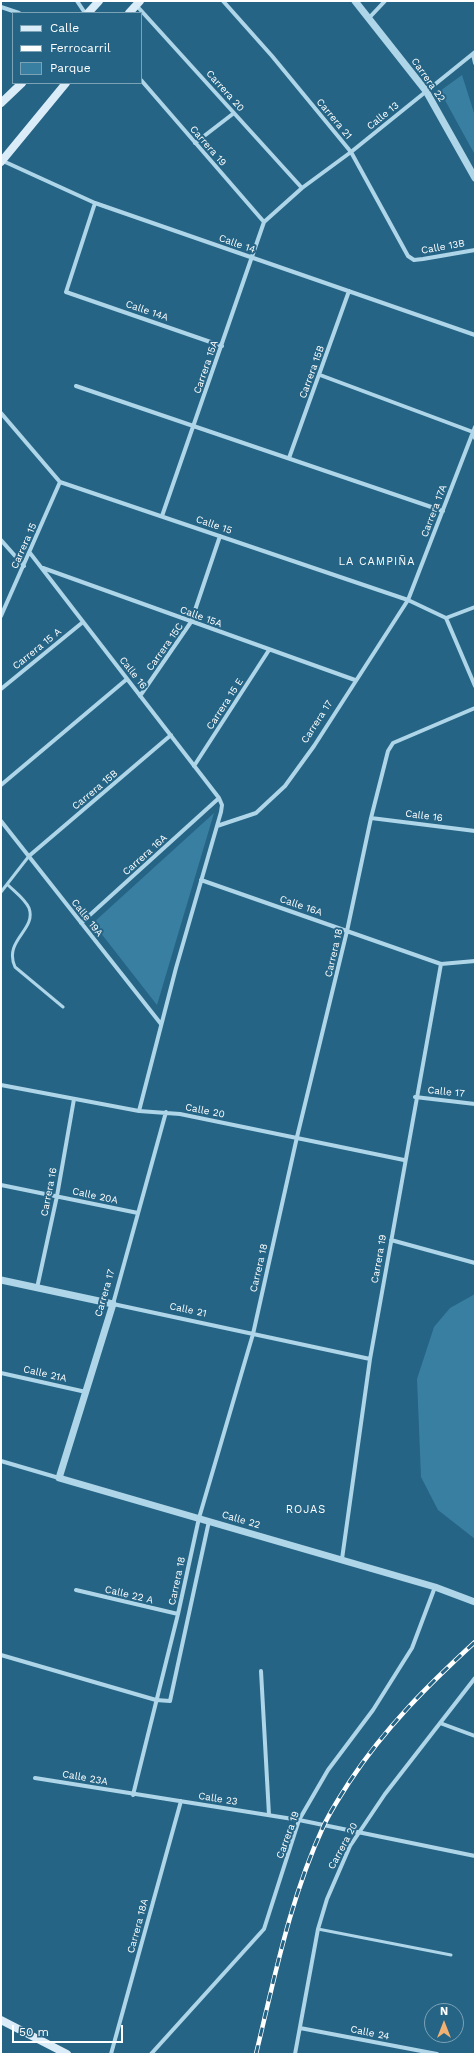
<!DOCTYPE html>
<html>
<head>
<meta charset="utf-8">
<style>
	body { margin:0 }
	#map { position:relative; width:476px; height:2055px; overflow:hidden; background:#256485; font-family:"Work Sans",sans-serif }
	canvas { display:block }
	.frame { position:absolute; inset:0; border:2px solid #fff; pointer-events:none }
	.legend { position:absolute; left:12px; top:12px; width:130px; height:72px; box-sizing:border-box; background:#256485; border:1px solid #7ca2b6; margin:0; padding:5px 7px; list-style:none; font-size:12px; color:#fff }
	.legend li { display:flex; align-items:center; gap:8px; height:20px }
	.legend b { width:20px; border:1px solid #7ca2b6 }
	.north { position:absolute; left:424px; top:2003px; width:40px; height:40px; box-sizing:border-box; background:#256485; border:1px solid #7ca2b6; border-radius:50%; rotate:0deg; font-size:11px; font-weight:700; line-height:16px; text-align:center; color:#fff }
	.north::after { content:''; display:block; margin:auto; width:14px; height:18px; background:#f2b172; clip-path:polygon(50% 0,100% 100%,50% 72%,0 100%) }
	.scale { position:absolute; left:12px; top:2025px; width:111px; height:18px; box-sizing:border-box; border:2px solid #fff; border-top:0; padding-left:5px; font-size:12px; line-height:14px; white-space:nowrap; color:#fff; -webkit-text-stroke:3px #256485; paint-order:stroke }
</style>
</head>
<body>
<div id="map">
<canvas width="476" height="2055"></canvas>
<div class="frame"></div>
<ul class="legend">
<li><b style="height:5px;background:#d9ecf7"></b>Calle</li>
<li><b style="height:5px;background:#fff"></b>Ferrocarril</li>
<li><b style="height:11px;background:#397fa2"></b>Parque</li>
</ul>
<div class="north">N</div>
<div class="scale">50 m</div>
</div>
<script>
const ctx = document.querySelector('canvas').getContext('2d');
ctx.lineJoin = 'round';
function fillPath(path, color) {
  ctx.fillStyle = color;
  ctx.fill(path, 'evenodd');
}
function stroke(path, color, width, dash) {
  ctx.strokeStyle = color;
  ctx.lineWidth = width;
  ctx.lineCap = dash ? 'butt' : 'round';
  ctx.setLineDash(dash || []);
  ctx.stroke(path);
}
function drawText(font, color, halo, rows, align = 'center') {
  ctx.font = font + ' "Work Sans",sans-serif';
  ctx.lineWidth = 4;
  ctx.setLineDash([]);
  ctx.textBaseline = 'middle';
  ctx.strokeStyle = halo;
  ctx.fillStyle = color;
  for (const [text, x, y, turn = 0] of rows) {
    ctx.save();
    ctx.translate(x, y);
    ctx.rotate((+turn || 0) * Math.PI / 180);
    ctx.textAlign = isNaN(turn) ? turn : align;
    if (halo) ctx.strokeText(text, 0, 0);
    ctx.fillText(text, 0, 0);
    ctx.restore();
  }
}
fillPath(new Path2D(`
	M462,75L475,116V155L440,91Z
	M214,813L157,1005L93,923Z
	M475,1294V1539L438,1510L421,1477L417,1379L434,1327L450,1308Z`), '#397fa2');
stroke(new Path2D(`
	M8,885C15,892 25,899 29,908C37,930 3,940 15,967L63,1007
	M1,892L29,856
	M318,1929L451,1955`), '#aed5e8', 3);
stroke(new Path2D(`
	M77,1L85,13
	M223,1L272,56L351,152L408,256L414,260L423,259L475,250
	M136,5L302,188
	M1,7L19,13
	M369,18L385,1
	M473,54L475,63
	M141,80L264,222
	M195,143L234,113
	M3,161L95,203L475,335
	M95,203L66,292L222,346
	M264,222L302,188L351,152L475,52
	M320,375L473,432L475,438
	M76,386L443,511
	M1,413L60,482L408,600L446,618
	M289,458L349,291
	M162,516L264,222
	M1,540L24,566
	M30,553L219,798L222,805L221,812L176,968L139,1111
	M43,568L355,680
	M1,616L60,482
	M446,618L475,686
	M446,618L475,607
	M1,689L83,622
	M140,696L191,622L220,536
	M194,766L269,650
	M1,785L127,679
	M371,818L475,831
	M1,821L161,1024
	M217,826L256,813L285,786L314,746L408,600L475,427
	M29,856L171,735
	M201,880L441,964L475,961
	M81,923L219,798
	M1,1085L139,1111L180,1114L404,1160
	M415,1097L475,1104
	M166,1112L113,1304L370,1359
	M1,1185L138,1213
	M391,1240L475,1263
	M37,1288L57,1196L74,1099
	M1,1373L86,1392
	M1,1461L59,1478
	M342,1559L370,1359L441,964
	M76,1590L178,1614
	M1,1655L156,1700L170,1701L209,1521
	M261,1671L269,1815
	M440,1723L475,1736
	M35,1778L299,1820L475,1856
	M133,1795L178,1614L199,1518L253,1334L297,1137L347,931L371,818L388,751L393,743L475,708
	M300,2028L437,2054
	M111,2054L181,1801
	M151,2054L264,1929L299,1820L328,1770L373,1710L412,1648L435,1587
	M295,2054L318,1929L327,1899L350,1846L385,1794L475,1678`), '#aed5e8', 4);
stroke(new Path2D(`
	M355,1L426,91L475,178
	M1,1280L113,1304L59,1478L435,1587L475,1602`), '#aed5e8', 7);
stroke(new Path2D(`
	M88,13L99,1
	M129,13L140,1
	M1,103L22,83
	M1,162L66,83
	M1,2020L67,2054`), '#d9ecf7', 8);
const rail = new Path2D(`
	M256,2054C275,1976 290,1898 324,1825C331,1810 341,1795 350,1781C385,1728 428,1685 475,1642`);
stroke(rail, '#fff', 4.5);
stroke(rail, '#256485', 3, [9]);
drawText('10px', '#fff', '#256485', [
	["Carrera 22",428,80,55],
	["Carrera 20",225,91,48],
	["Calle 13",383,116,-39],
	["Carrera 21",334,119,50],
	["Carrera 19",208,146,49],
	["Calle 14",237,244,19],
	["Calle 13B",443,247,-10],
	["Calle 14A",147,311,19],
	["Carrera 15A",206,367,-71],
	["Carrera 15B",312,372,-70],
	["Carrera 17A",434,511,-69],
	["Calle 15",214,525,19],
	["Carrera 15",24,546,-66],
	["Calle 15A",201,617,20],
	["Carrera 15C",165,647,-55],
	["Carrera 15 A",37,649,-39],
	["Calle 16",133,673,52],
	["Carrera 15 E",225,704,-57],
	["Carrera 17",317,722,-57],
	["Carrera 15B",95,790,-40],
	["Calle 16",424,816,7],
	["Carrera 16A",145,855,-42],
	["Calle 16A",301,906,19],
	["Calle 19A",87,918,52],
	["Carrera 18",334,953,-77],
	["Calle 17",446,1092,6],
	["Calle 20",205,1111,11],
	["Carrera 16",49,1192,-79],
	["Calle 20A",95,1196,12],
	["Carrera 19",379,1259,-80],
	["Carrera 18",259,1268,-77],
	["Carrera 17",105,1293,-74],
	["Calle 21",188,1310,12],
	["Calle 21A",45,1374,13],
	["Calle 22",241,1520,16],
	["Carrera 18",177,1581,-78],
	["Calle 22 A",129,1595,13],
	["Calle 23A",85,1778,10],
	["Calle 23",218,1799,9],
	["Carrera 19",288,1835,-70],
	["Carrera 20",343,1846,-62],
	["Carrera 18A",138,1926,-75],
	["Calle 24",370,2033,11]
]);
ctx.letterSpacing = '1px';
drawText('11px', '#fff', '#256485', [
	["LA CAMPIÑA",377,562],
	["ROJAS",306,1510]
]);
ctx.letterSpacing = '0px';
</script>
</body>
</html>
